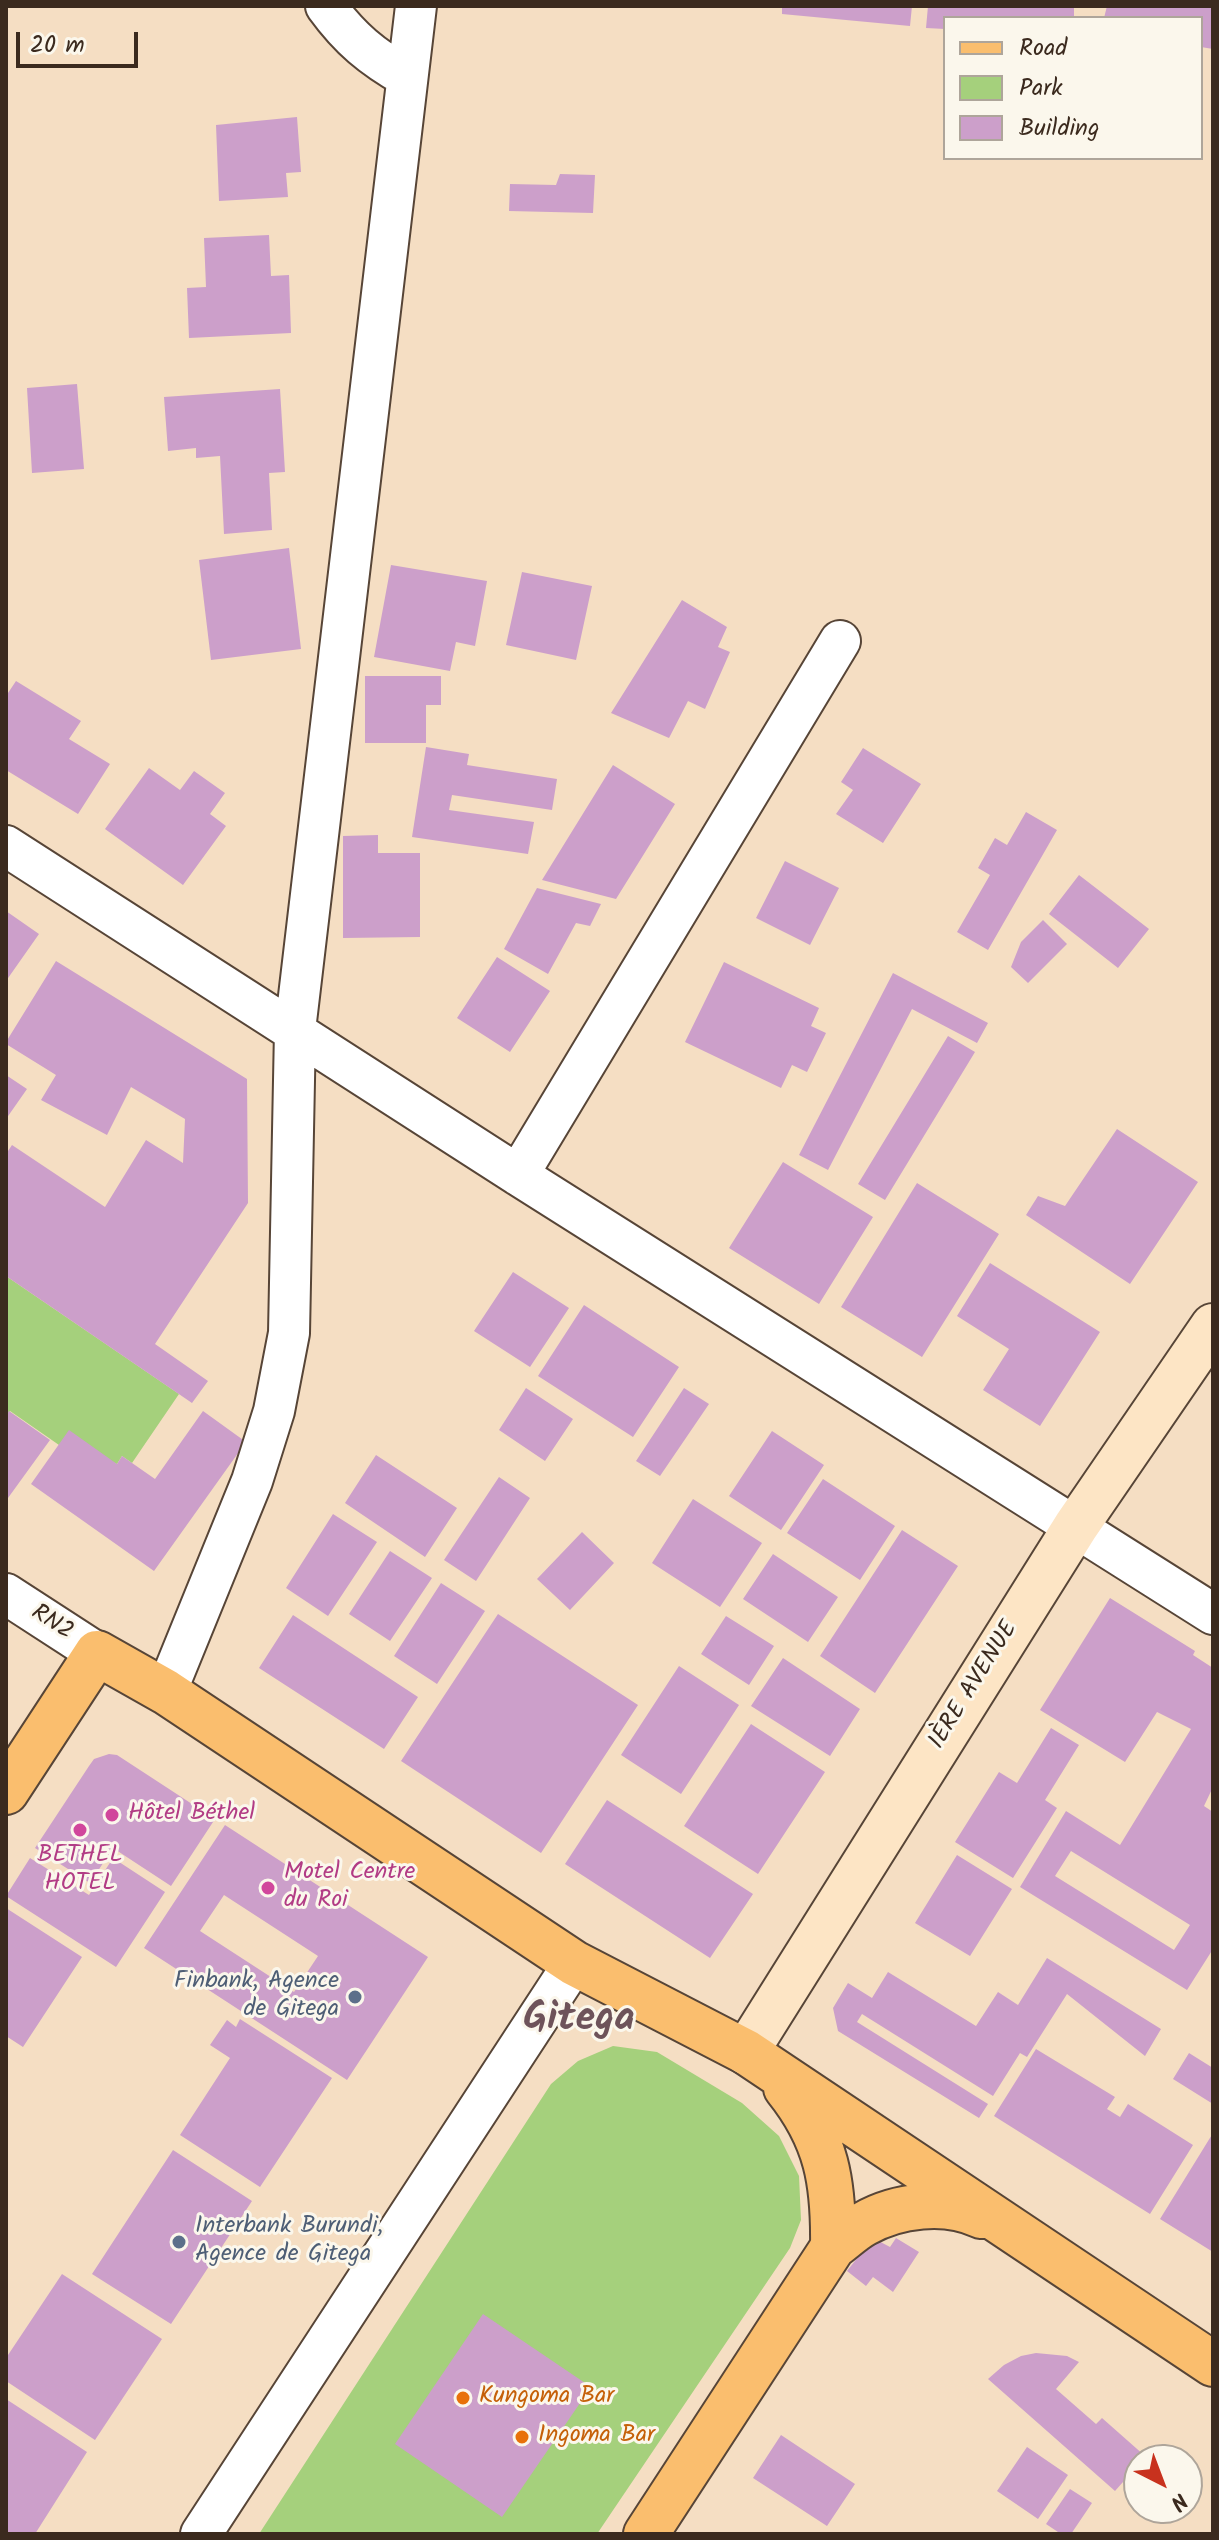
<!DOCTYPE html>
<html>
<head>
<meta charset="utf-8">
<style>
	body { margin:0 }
	#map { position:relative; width:1219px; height:2540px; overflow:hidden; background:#f5dec3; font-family:Kalam,sans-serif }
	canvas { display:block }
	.frame { position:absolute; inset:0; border:8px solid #3b2a1e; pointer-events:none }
	.legend { position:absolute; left:943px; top:16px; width:260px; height:144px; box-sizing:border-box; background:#fbf7ec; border:2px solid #aea59a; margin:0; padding:10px 14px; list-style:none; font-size:24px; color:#3b2a1e }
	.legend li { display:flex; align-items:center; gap:16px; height:40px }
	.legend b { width:40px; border:2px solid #aea59a }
	.north { position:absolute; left:1123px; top:2444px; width:80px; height:80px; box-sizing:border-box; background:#fbf7ec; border:2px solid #aea59a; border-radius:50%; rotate:138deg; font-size:22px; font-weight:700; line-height:32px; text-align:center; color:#3b2a1e }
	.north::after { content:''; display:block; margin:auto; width:28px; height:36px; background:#c8321e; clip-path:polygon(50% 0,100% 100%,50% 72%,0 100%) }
	.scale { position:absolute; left:16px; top:32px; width:122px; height:36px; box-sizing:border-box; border:4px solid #3b2a1e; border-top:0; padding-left:10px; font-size:24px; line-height:28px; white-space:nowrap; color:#3b2a1e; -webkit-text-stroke:6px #fbf7ec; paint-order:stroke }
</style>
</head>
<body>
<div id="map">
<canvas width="1219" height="2540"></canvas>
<div class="frame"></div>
<ul class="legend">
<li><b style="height:10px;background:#fabe6e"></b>Road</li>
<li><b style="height:22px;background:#a5d07c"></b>Park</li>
<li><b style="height:22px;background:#cc9fca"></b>Building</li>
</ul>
<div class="north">N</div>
<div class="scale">20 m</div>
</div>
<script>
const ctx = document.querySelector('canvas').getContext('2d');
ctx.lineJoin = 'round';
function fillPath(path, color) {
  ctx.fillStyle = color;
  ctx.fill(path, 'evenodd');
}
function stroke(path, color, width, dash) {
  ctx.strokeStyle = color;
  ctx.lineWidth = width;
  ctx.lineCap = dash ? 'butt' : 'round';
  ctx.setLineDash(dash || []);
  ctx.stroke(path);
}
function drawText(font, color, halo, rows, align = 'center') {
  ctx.font = font + ' Kalam,sans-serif';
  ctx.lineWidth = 6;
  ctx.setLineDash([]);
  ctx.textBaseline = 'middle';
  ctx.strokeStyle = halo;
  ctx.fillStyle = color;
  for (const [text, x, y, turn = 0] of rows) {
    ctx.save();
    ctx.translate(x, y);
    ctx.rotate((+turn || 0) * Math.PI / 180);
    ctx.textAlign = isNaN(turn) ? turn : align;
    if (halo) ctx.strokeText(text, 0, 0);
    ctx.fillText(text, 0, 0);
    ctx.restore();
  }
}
fillPath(new Path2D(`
	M6,1276L179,1394L132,1463L122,1456L117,1464L59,1445L10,1411L6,1416Z
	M613,2046L657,2052L742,2103L779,2136L799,2176L801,2220L790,2248L597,2534H259L551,2084L578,2061Z`), '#a5d07c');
fillPath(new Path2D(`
	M782,6H912L910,26L782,14Z
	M928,6H1074V18H945V29L926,28Z
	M1107,6H1213V49L1201,47V18H1104Z
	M297,117L301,172L286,173L288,197L219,201L216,125Z
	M560,174L595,175L593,213L509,211L510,184L556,185Z
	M269,235L271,276L289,275L291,333L189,338L187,288L206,287L204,238Z
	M77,384L84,469L32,473L27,388Z
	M280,389L285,472L269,473L272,530L224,534L220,456L196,458V448L168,451L164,397Z
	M289,548L301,649L211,660L199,560Z
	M391,565L487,581L475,646L456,642L450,671L374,657Z
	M522,572L592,586L576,660L506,645Z
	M682,600L727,627L718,647L730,652L705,709L688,701L669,738L611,713Z
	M365,676H441V705H426V743H365Z
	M16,681L81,721L69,739L110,764L78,814L6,770V696Z
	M426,747L469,754L467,765L557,779L552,810L452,795L449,810L534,822L528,854L412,837Z
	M863,748L921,784L883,843L836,814L853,790L841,782Z
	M613,765L675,804L616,899L542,880Z
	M149,768L180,790L194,771L225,793L210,814L226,826L183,885L105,829Z
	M1026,812L1057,830L988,950L957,932L990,875L978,868L995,838L1007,845Z
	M378,835V853H420V937L343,938V836Z
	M785,861L839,888L810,945L756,918Z
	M1079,875L1149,929L1118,968L1049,914Z
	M537,888L601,904L590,926L576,923L548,974L504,949Z
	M6,911L39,934L6,981Z
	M1043,920L1067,944L1028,983L1011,967L1021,942Z
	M497,957L550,991L510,1052L457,1018Z
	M56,961L247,1079L248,1203L155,1344L208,1381L192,1403L6,1276V1154L12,1145L105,1207L146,1140L183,1163L185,1119L131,1087L107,1135L41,1100L56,1075L6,1044V1042Z
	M724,962L819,1008L811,1026L826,1033L807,1072L792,1065L781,1088L685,1042Z
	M893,973L988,1023L977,1043L912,1009L828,1170L799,1155Z
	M948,1036L975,1052L885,1200L858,1184Z
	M6,1075L27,1089L6,1119Z
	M1117,1129L1198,1182L1130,1284L1026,1215L1038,1196L1065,1206Z
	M783,1162L873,1217L819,1304L729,1248Z
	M917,1183L999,1234L922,1357L841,1307Z
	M990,1263L1100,1332L1040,1426L983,1390L1009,1349L957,1316Z
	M513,1272L569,1308L530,1367L474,1331Z
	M584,1305L679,1367L633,1437L538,1376Z
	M526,1388L573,1419L545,1461L499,1430Z
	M684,1388L709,1404L660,1476L636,1461Z
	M9,1411L50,1440L8,1498L6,1496V1416Z
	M203,1411L246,1442L154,1571L31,1484L69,1430L117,1464L122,1456L155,1479Z
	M772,1431L824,1465L781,1530L729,1496Z
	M376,1455L457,1508L425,1557L345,1503Z
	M499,1477L530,1498L476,1581L444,1560Z
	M823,1479L895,1526L860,1580L787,1533Z
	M693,1499L762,1543L720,1607L652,1563Z
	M333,1514L377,1542L328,1616L286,1588Z
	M902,1530L958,1566L875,1693L820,1656Z
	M582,1532L614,1563L570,1610L537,1579Z
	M390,1551L432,1578L390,1641L349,1614Z
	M773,1554L838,1597L808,1642L743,1599Z
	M441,1583L485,1611L437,1684L394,1656Z
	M1110,1598L1195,1651L1193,1655L1213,1668V1787L1204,1806L1213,1812V1949L1187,1990L1020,1887L1066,1811L1120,1845L1191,1729L1157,1712L1125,1762L1040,1710ZM1071,1851L1190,1925L1174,1950L1055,1876Z
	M498,1614L638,1705L541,1853L401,1761Z
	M293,1615L418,1697L384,1749L259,1668Z
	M726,1616L774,1646L749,1685L701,1654Z
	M783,1658L860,1709L830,1756L751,1706Z
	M679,1666L739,1705L681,1794L621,1755Z
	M751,1724L825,1772L758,1874L684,1826Z
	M1051,1728L1079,1745L1045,1800L1057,1808L1013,1878L955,1842L999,1772L1017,1783Z
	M109,1754L117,1755L215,1819L171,1886L113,1848L90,1883L35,1848L89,1766L94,1759Z
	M607,1800L753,1894L710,1958L565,1864Z
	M225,1825L428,1957L347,2080L144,1948ZM224,1895L318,1956L294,1992L200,1931Z
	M957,1855L1012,1889L970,1956L915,1923Z
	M30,1858L89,1895L113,1858L165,1892L116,1967L6,1896Z
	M6,1908L82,1957L23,2047L6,2036Z
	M1047,1958L1161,2029L1145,2056L1067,1994L1027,2057L1020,2053L993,2096L862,2014L857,2022L988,2104L979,2118L838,2031L833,2008L848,1983L872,1998L888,1972L976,2026L998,1992L1018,2005Z
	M240,2019L332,2078L260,2187L180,2135L230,2058L210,2045L227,2020L236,2027Z
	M1036,2049L1115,2097L1107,2109L1120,2117L1128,2104L1193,2145L1150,2214L994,2116Z
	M1189,2053L1213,2068V2104L1173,2079Z
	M1213,2133V2252L1160,2219Z
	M173,2150L252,2201L171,2324L92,2274Z
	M873,2238L890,2247L896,2238L919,2252L893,2292L873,2277L866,2286L847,2271Z
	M62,2274L162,2339L95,2440L6,2381V2358Z
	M483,2314L591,2387L502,2517L395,2444Z
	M1036,2353L1067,2356L1079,2362L1056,2389L1096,2424L1102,2418L1145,2456L1139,2460V2464L1115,2491L988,2379L1004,2365L1021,2356Z
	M6,2399L87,2452L35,2534H6Z
	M781,2435L855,2484L827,2526L753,2478Z
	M1027,2447L1068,2475L1038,2519L997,2491Z
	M1070,2489L1092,2503L1071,2534H1061L1046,2524Z`), '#cc9fca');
const minor = new Path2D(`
	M326,6C350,39 372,57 407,77
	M6,846L518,1175L1213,1614
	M518,1175L840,641
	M6,1594L97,1653
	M166,1692L252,1481L274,1411L289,1333L295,1030L416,6
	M201,2534L574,1963`);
const secondary = new Path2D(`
	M746,2052L1076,1526L1213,1326`);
const primary = new Path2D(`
	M6,1792L97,1653L166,1692L574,1963L746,2052L1213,2364
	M833,2247C843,2240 853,2230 864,2224C897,2205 946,2199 981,2216
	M646,2534L833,2247C834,2183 827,2139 786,2088`);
stroke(minor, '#574537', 44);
stroke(secondary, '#574537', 48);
stroke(primary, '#574537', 48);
stroke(minor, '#fff', 40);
stroke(secondary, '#fde5c5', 44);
stroke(primary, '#fabe6e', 44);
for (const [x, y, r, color] of [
	[112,1815,8,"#d1479c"],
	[80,1830,8,"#d1479c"],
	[268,1888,8,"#d1479c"],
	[355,1997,8,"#5c6f8a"],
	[179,2242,8,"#5c6f8a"],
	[463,2398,8,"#e8710a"],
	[522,2437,8,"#e8710a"]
]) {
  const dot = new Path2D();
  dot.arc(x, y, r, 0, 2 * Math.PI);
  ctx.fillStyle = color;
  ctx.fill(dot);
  stroke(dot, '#fbf7ec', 3);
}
drawText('24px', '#3b2a1e', '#fbf7ec', [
	["RN2",51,1624,33],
	["1ÈRE AVENUE",975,1686,-58]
]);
drawText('24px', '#b23c85', '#fbf7ec', [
	["Hôtel Béthel",128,1815],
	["BETHEL",80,1857,"center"],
	["HOTEL",80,1885,"center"],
	["Motel Centre",284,1874],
	["du Roi",284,1902]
], 'left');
drawText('24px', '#4e5e75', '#fbf7ec', [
	["Finbank, Agence",339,1983],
	["de Gitega",339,2011],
	["Interbank Burundi,",195,2228,"left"],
	["Agence de Gitega",195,2256,"left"]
], 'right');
drawText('24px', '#c56008', '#fbf7ec', [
	["Kungoma Bar",479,2398],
	["Ingoma Bar",538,2437]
], 'left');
drawText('bold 40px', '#6e535a', '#fbf7ec', [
	["Gitega",579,2022]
]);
</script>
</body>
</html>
